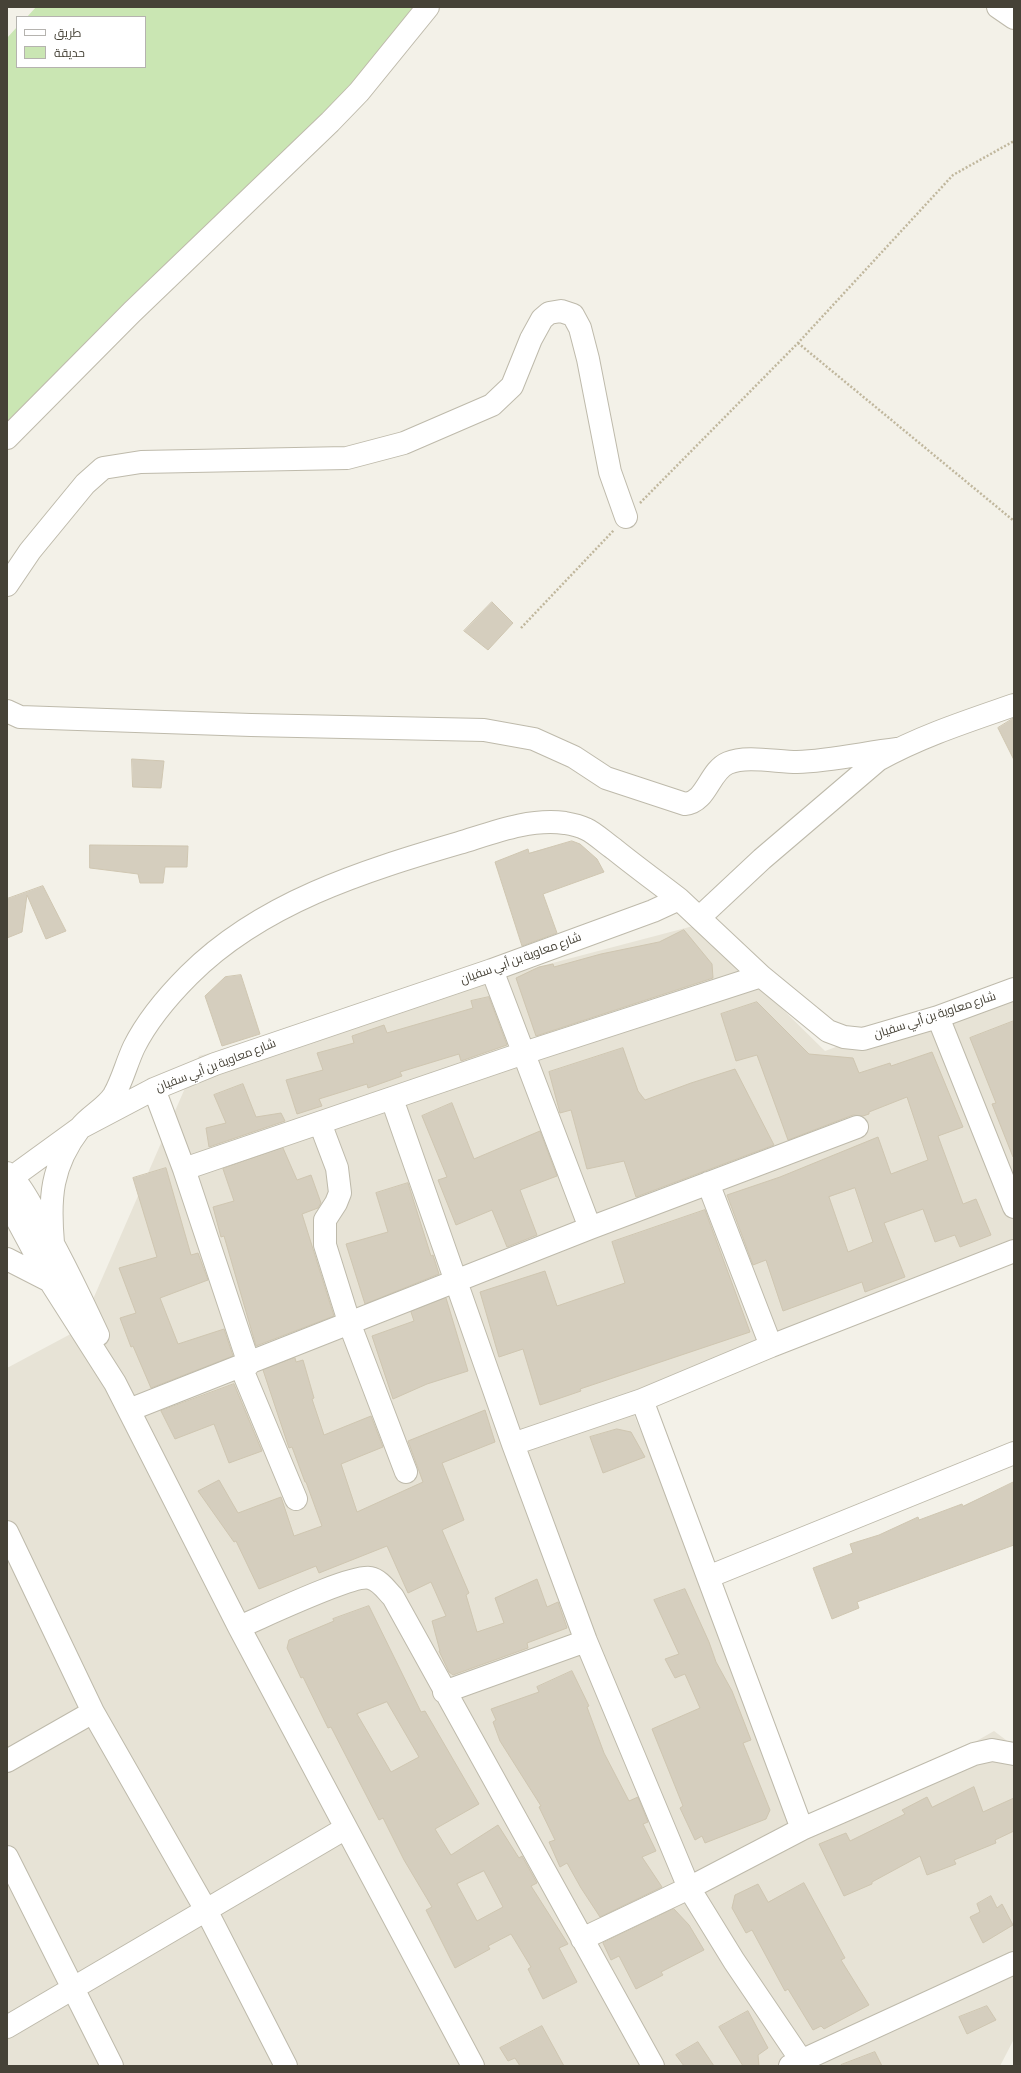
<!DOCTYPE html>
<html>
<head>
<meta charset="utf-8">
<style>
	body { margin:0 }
	#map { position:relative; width:1021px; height:2073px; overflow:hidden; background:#f3f1e8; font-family:"Sofia Sans Condensed",Cairo,sans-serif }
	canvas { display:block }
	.frame { position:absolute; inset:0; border:8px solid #464237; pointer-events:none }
	.legend { position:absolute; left:16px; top:16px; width:130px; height:52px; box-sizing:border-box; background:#fff; border:1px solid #b5b3af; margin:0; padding:5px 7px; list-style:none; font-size:12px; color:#464237 }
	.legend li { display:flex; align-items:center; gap:8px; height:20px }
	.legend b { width:20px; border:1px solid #b5b3af }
</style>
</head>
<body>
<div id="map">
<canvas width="1021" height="2073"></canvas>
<div class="frame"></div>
<ul class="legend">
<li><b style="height:5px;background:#fff"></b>طريق</li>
<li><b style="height:11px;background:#cae6b3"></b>حديقة</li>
</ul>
</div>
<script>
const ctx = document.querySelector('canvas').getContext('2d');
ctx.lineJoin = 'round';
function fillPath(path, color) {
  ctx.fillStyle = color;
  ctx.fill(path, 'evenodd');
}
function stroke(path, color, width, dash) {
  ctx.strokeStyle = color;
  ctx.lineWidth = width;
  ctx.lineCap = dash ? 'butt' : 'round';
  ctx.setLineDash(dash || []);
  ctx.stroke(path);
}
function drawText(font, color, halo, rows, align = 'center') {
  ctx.font = font + ' "Sofia Sans Condensed",Cairo,sans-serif';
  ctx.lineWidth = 3;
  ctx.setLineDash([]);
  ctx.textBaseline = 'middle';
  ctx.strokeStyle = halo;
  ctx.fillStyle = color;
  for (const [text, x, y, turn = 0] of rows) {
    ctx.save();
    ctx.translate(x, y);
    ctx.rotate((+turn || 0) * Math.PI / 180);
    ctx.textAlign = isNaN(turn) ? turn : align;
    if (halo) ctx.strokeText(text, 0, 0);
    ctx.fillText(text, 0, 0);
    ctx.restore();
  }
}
fillPath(new Path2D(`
	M697,925L825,1051L1014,982V1240L628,1401L813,1835L994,1731L1014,1746V2039L1000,2066H7V1368L80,1329L199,1056Z`), '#e7e3d6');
fillPath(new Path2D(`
	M36,7H429L7,441V38L17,27V67H145V17H27Z`), '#cae6b3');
const building = new Path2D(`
	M492,602L513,623L488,650L464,631Z
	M1014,718V760L998,728Z
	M132,759L164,761L161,788L133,787Z
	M572,841L580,844L597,859L604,872L543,894L557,933L522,946L495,862L528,849L529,853Z
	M90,845L188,846L187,867H165L163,883H140L138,874L90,868Z
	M43,886L66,931L46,939L27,895L22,932L7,938V899Z
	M684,930L712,964L713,978L536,1036L516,978L539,967L553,964L554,967L601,954L659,942Z
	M241,975L260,1034L222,1046L205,996L225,977Z
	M489,997L507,1045L461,1061L459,1054L400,1072L402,1076L368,1088L367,1084L319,1099L322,1106L297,1114L286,1080L323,1070L317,1053L354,1043L352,1036L384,1025L387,1033L473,1008L471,1001Z
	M757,1002L809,1054L853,1058L859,1073L890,1063L891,1066L932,1052L963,1127L938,1136L963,1204L976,1199L991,1235L960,1247L955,1235L935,1242L923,1209L884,1223L905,1277L865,1292L862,1282L783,1311L766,1260L753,1265L727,1195L780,1177L878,1137L891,1174L928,1160L907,1097L869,1112V1114L863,1116L853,1115L788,1140L757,1055L736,1061L721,1014ZM855,1188L873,1242L848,1252L829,1197Z
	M1014,1021V1157H1013L992,1104L996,1103L970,1038Z
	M623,1048L638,1091L645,1100L691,1083L735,1069L774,1145L636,1197L624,1161L587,1169L571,1110L560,1113L549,1072Z
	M243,1084L256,1117L281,1113L285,1121L209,1147L206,1128L226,1123L214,1095Z
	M452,1103L474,1159L540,1131L557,1176L520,1190L537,1235L507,1247L492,1210L456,1225L438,1180L447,1177L422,1116Z
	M283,1148L297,1180L311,1175L321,1203L318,1208L302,1214L334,1316L256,1346L224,1236L221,1237L213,1207L234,1201L223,1169Z
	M166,1168L191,1255L198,1253L208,1280L160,1298L178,1344L224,1329L233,1356L151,1388L133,1346L131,1347L120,1318L136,1313L119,1268L157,1257L133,1178Z
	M408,1183L431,1256L433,1255L439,1274L365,1304L346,1244L388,1232L376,1193Z
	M705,1210L750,1332L580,1389L581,1391L540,1405L523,1349L499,1357L480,1292L545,1271L557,1306L625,1283L612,1242Z
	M446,1298L468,1371L427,1384L393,1399L372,1336L414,1321L411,1312Z
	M295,1358L296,1362L303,1360L314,1398L312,1399L324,1435L371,1416L383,1447L341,1464L357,1512L423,1482L408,1441L485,1410L495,1442L442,1463L464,1520L442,1530L469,1593L466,1595L477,1632L504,1623L495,1598L537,1579L547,1607L558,1602L567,1628L527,1643L528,1648L453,1675L449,1672L439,1651H440L432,1621L446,1616L431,1582L408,1593L387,1546L319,1573L316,1566L259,1589L236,1541L234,1542L198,1491L219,1480L238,1513L281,1497L294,1536L322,1526L306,1482H305L292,1447L289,1448L263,1370Z
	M234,1384L262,1451L229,1463L214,1424L175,1439L161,1411Z
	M617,1429L631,1432L645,1457L603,1473L590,1437Z
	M1014,1482V1545L857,1602L859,1608L832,1619L813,1568L853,1553L850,1544L879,1535L918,1517L919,1520L962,1504L963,1506Z
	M685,1589L709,1642L716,1662L732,1691L751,1740L743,1743L770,1810L766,1819L705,1843L702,1836L695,1840L680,1808L683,1806L652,1729L700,1708L685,1674L675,1678L665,1659L679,1654L654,1600Z
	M369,1606L421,1712L425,1711L479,1804L435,1829L451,1855L498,1825L519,1858L522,1856L537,1883L531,1886L568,1944L559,1948L577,1982L543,1999L528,1969L531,1967L511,1934L488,1946L490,1949L455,1968L426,1910L432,1907L404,1860L383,1818L379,1820L331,1727L328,1728L303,1677L301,1678L287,1648L289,1640L334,1621L333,1619ZM387,1702L419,1757L391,1772L357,1714ZM484,1871L503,1907L477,1921L457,1884Z
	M572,1671L589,1706L587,1707L604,1753L629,1801L638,1797L648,1822L643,1824L656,1851L642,1857L662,1887L600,1917L581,1888L567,1863L560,1867L549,1842L555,1840L539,1807L541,1806L500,1741L493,1722L496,1720L491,1709L539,1692L537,1687Z
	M974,1787L983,1812L1014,1798V1831L995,1840L996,1843L954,1860L956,1864L927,1875L920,1856L872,1882V1884L844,1896L819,1844L846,1833L850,1841L905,1814L902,1810L927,1797L932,1807Z
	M804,1883L845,1958L841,1960L869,2005L824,2029L821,2026L813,2030L788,1989L785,1991L752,1930L746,1933L732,1908L735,1895L758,1884L768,1902Z
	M991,1896L997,1908L1002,1904L1013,1925L983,1943L970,1917L980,1912L977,1904Z
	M674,1909L689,1925L704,1950L661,1972L663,1975L636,1989L619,1956L611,1960L603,1943Z
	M987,2006L996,2020L967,2034L959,2017Z
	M748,2011L768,2048L758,2055L759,2066H743L719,2027Z
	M542,2026L564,2066H520L515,2058L508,2061L500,2048Z
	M698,2042L714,2066H684L676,2055Z
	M875,2052L882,2066H841V2065Z`);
fillPath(building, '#d5cebe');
stroke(building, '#cfc6b1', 1);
const minor = new Path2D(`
	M998,7L1014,18
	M7,438L132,312L330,122L359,92L428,7
	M7,585L30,551L85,484L103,468L141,462L347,458L404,443L492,405L512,386L531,339L542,319L549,313L561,311L573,315L580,328L588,359L610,472L626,517
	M7,711L20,717L251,725L484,730L534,739L574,757L606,778L685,804C707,802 709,771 728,763C746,755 777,762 797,762C830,761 864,753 897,749
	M700,917L762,859L878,760C921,736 968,721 1014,705
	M492,970L590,1228
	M938,1017L1014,1207
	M154,1089L184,1169L249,1364
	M392,1099L513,1444L586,1641L689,1888L734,1961L801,2060
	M320,1123L337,1168L340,1193L336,1203L325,1220V1245L350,1325L406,1472
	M184,1169L524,1053L761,976
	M7,1173C20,1183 29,1202 37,1215C60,1254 79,1294 98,1335
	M7,1181L80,1128L154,1089L215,1064L492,970L653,911L679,899L761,976L828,1031L844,1037L863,1039L938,1017L1014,989
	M708,1183L771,1346
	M7,1201L50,1281L115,1383L239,1627L473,2066
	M53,1243C49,1198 51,1166 80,1128C89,1116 106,1108 114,1095C123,1079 126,1064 134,1047C147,1021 168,996 189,975C261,903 363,871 459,843C492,833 529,818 565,823C571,824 580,826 586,829C595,833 605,843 614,849C635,866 657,882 679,899
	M7,1259L50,1281
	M241,1367L296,1499
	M642,1400L802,1829
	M129,1410L590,1228L857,1127
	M513,1444L642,1400L771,1346L1014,1251
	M7,1532L93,1712L206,1910L286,2066
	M708,1577L1014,1453
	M239,1627C261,1618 352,1574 370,1578C380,1580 386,1590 393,1597L653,2066
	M444,1692L586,1641
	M7,1761L93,1712
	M7,1857L112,2066
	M582,1939L689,1888L802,1829L974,1754L992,1750L1014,1754
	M7,2027L346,1828
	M790,2066L1014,1963`);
stroke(minor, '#bebaab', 24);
stroke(new Path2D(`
	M798,343L1014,521
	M640,503L798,343L953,175L1014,141
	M521,628L614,530`), '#c0b79d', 2.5, [2, 2]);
stroke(minor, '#fff', 22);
drawText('12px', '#464237', '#fff', [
	["شارع معاوية بن أبي سفيان",521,959,-20],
	["شارع معاوية بن أبي سفيان",935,1016,-18],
	["شارع معاوية بن أبي سفيان",216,1066,-21]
]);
</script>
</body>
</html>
